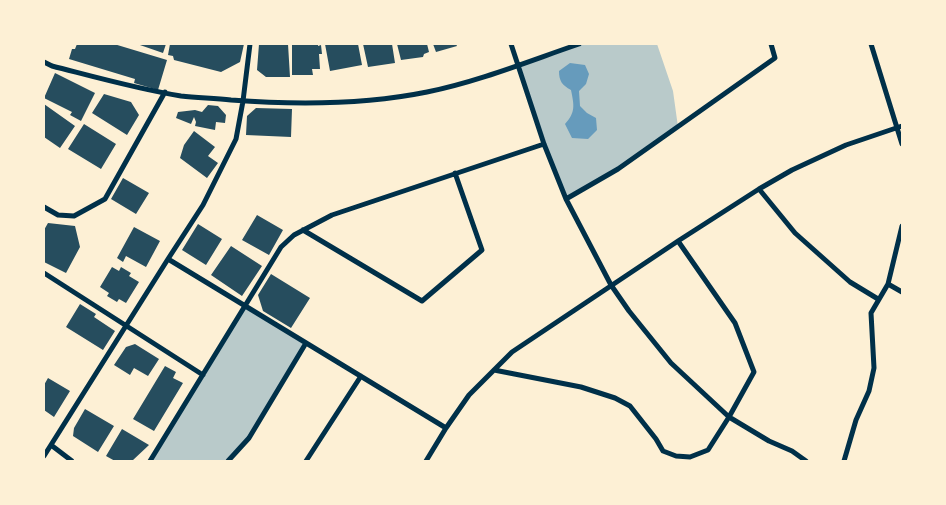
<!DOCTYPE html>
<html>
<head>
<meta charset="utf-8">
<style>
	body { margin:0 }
	#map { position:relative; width:946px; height:505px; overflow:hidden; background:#fdf0d5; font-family:Lato,sans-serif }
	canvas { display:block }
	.frame { position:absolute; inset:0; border:45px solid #fdf0d5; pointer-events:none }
</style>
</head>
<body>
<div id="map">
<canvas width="946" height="505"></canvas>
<div class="frame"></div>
</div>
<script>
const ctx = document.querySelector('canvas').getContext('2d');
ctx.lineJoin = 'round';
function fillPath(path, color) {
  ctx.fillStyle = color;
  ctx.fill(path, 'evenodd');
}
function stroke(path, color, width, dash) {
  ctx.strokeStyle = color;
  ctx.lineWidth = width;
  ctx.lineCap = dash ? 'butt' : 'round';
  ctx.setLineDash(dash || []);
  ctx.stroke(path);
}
fillPath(new Path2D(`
	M583,44H657L673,91L678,127L618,169L566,199L519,67Z
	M245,306L306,343L249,438L228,461H150Z`), '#b9caca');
fillPath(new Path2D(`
	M570,63L585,65L589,74L586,84L579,91L580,106L587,113L596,118L597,130L588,139L572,138L565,124C576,112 574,105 571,90C562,85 559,81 559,71Z`), '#669bbc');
fillPath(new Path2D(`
	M77,44H114L167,60L158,90L134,83L135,79L69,59L72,49H75Z
	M137,44H166L163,53Z
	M170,44H244L240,62L221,72L174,60L173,56L168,55Z
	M259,44H288L290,77H266L257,70Z
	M292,44H318V46L321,45L322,54H319L320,69H312L313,75H292Z
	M325,44H358L362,65L330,71Z
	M363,44H392L395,63L368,67Z
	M397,44H427L429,52L424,54L423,57L401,60Z
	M433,44H456L457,46L436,52Z
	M55,73L95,93L81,121L70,115L72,112L44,98Z
	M104,94L131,102L139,115L127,135L92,113Z
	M44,104L75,126L60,148L44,137Z
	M208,105L218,106L226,115L225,123L216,122L215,130L195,126L196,122L194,117L191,124L176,118L178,112L195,110L202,112Z
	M256,108L292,109L291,137L246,135L247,116Z
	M84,124L116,144L101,169L68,149Z
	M194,131L215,147L208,156L218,163L207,178L180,158L184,145Z
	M123,178L149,193L136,214L111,199Z
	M257,215L283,230L269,255L242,240Z
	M48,223L75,226L80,247L66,273L44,262V230Z
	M198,224L222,239L206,265L182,250Z
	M134,227L160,241L146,267L126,256L123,262L117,258Z
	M231,246L262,266L242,296L211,275Z
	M112,267L119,271L121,267L131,273L129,276L139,282L126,303L119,299L117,302L107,296L109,293L100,287Z
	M271,274L310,298L291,328L263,311L258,295Z
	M80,304L96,314L94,317L115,331L103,350L66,327Z
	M135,344L159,359L148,376L134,368L130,375L114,365L126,347Z
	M165,366L176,372L173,378L183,383L154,431L133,419Z
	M48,378L70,391L54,417L44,410V385Z
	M85,409L114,426L98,452L73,436L74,428Z
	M122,429L149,445L132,461H115L106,456Z`), '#264d5e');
stroke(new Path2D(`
	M511,44L544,144L566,199L611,285L629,311L671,363L729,417L769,441L792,451L806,461
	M871,44L902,144
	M44,62L52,66C95,77 137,89 181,96C198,98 214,98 231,100C296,105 363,105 427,92C480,81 529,61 579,44
	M759,189L795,233L850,282L878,299
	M566,199L618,169L775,58L771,44
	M44,207L58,215L74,216L105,199L165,92
	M303,230L422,301L482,250L455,173
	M168,259L446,428
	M44,273L203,375
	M888,284L902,292
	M494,370L581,387L615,398L630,406L656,439L663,451L676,456L690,457L708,450L729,417L754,372L735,323L678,241
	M51,445L72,461
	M44,456L168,259L203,205L236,139L243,101L250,44
	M150,461L281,247L294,235L332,215L544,144
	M228,461L249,438L306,343
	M306,461L361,376
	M426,461L446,428L469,395L512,352L678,241L759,189L792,170L846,145L902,126
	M844,461L856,420L869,391L874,368L871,313L888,284L902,226`), '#003049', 5);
</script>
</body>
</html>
